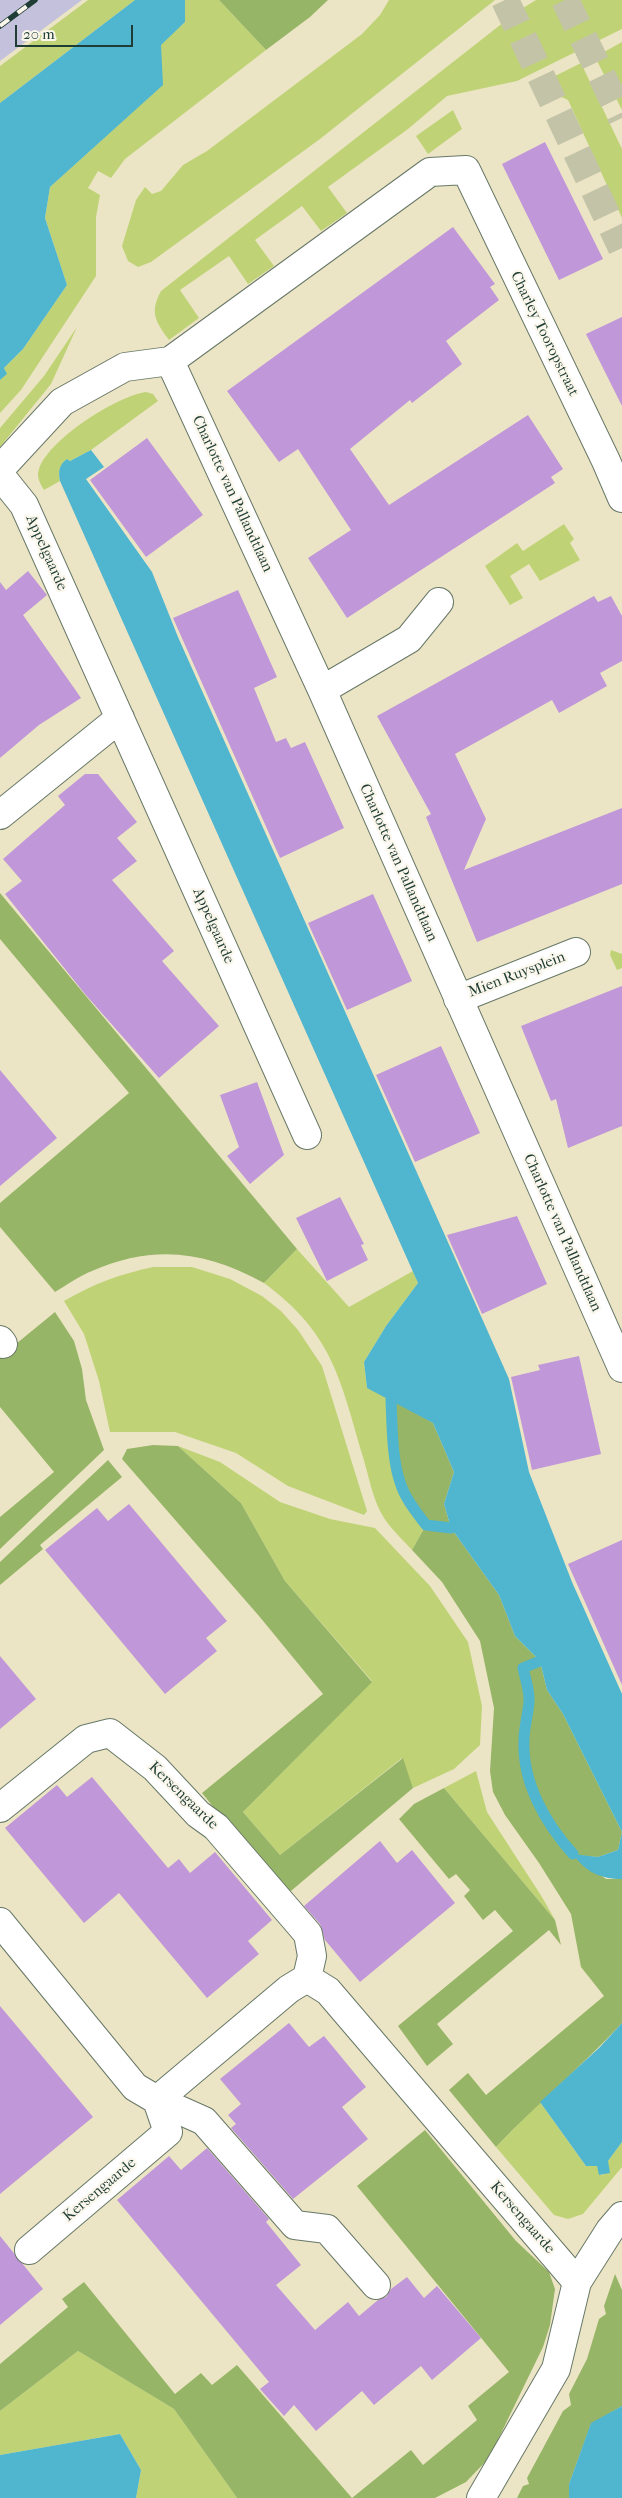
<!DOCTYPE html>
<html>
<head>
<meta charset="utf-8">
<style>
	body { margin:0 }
	#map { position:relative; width:622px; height:2498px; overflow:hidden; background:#ece5c5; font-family:"IM FELL French Canon",serif }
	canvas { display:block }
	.scale { position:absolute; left:15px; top:25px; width:118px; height:22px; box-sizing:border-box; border:2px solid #1f3d34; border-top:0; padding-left:6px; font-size:15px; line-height:18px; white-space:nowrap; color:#1f3d34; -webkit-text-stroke:4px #fbf7ec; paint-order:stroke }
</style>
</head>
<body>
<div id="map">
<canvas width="622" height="2498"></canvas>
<div class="scale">20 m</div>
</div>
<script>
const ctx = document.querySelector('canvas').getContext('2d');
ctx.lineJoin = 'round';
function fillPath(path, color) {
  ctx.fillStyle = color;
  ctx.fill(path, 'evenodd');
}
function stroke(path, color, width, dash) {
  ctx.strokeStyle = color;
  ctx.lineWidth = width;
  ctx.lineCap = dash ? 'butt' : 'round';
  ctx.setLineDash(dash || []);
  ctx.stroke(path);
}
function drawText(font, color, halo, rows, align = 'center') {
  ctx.font = font + ' "IM FELL French Canon",serif';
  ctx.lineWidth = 4.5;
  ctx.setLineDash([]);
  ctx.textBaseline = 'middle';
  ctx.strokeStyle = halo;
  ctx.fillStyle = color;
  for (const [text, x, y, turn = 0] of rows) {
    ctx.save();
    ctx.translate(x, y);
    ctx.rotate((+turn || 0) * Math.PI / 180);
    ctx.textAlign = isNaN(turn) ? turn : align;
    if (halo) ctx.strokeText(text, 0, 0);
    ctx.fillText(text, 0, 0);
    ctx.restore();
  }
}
fillPath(new Path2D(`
	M0,0H82L0,61Z`), '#c3c1db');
fillPath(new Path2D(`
	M88,0H135L0,103V66Z
	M185,0H219L266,50L125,159L111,178L98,171L88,188L100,195L96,217V276L21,390L0,413V380L6,374L4,368L23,349L67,285L45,218L50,187L162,85L160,45L185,22Z
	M389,0H495L320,139L151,262L138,267L128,261L122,246L136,200L145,187L152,194L161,191L183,165L207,151L362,34L380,15Z
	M536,0H622V29L517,81L447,96L408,129L328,187L347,213L321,231L302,206L255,240L274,266L248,284L229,256L180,290L199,318L169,340C156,322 149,313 161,291L518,11Z
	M622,42V110L595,57Z
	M581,63L622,149V218L568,100L553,93L537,94L533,87Z
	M453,110L462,129L428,154L416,136Z
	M77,327L51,384L0,447V428L44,376Z
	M146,392L153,394L158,401L91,450L70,461L67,459C59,466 58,471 60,481L44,490C40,483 36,477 39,469C49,439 117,396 146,392Z
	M564,524L574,539L570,543L580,560L540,581L529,564L510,576L523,598L510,605L485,566L517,543L523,551Z
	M611,950L622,954V968L617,970L610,955Z
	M297,1249L349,1307L413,1271L418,1283L386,1326L364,1362L367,1388L391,1399C392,1424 392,1462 401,1485C406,1500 417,1513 426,1525L412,1550C403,1540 392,1530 384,1518C373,1501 369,1477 363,1457C340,1379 333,1334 264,1283Z
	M153,1267H192L230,1279L262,1296L281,1311L298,1330L322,1366L367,1511L364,1515L288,1486L236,1453L175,1432H110L99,1381L84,1334L64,1301C93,1284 120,1274 153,1267Z
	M178,1446L220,1462L280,1502L330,1519L375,1528L430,1586L468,1642L482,1706L480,1745L454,1769L413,1788L402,1758L280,1855L243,1812L372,1681L285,1581L241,1503Z
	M476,1771L487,1812L542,1897L555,1920L444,1788Z
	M540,2102L586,2166H597L600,2175L605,2174L608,2161L622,2142V2167L583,2214L568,2219L554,2215L496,2147Z
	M78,2351L174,2409L237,2498H136L141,2470L120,2434L0,2455V2411Z`), '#bfd376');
fillPath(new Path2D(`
	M219,0H328L310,17L266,50Z
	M0,893L297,1249L264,1283C206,1251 154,1244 92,1271C79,1276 67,1285 55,1292L0,1227V1203L129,1093L0,939Z
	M55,1312L74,1341L82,1369L86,1400L104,1450L0,1549V1517L54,1472L0,1407V1357Z
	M391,1399L433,1423L454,1472L444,1504L451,1528L499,1595L515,1636L540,1661L547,1690L563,1714L622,1832L618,1850L598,1857L574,1855L606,1879H622V2023C582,2066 537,2104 496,2147L449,2090L468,2073L486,2095L604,1996L581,1967L571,1914L539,1863L505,1815L493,1792L490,1771L494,1708L480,1641L442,1582L412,1550L426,1525L400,1485L392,1436Z
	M153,1445L178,1446L241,1503L285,1581L372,1682L243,1812L280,1855L403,1758L413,1788L285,1896L202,1793L323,1694L259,1616L122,1459L127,1449Z
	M108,1460L122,1477L40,1545L43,1549L0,1585V1562Z
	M444,1788L555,1920L561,1945L549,1930L437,2024L453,2044L427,2066L398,2026L513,1931L495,1910L483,1920L464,1896L470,1890L456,1874L449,1879L399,1819L414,1804Z
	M425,2130L516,2241L549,2272L555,2289L550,2325L543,2347L489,2458L466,2482L435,2498H237L174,2409L78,2351L0,2411V2364L68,2307L62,2299L84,2282L175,2394L201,2373L212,2385L237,2365L352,2498L411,2450L423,2465L477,2420L468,2406L509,2372L357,2186Z
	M615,2274L622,2290V2406L591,2424L569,2484V2498H517L523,2486L529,2484L527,2478L563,2411L571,2405L569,2394L587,2359L599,2319L606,2314L604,2306Z`), '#97b567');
fillPath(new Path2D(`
	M135,0H185V22L161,45L163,85L50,187L45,218L67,285L23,349L4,368L7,374L0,380V103Z
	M91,450L104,467L86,479L152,572L178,637L509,1379L529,1472L572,1582L622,1694V1879C601,1879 585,1872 573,1854L598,1857L618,1850L622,1832L563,1714L547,1690L540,1661L515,1636L499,1595L451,1528L444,1504L454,1472L433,1423L367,1388L364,1362L386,1326L418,1283L60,481C58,471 59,465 67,459L70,461Z
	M622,2023V2142L608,2161L610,2173L599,2175L597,2166H586L540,2102L600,2047Z
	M622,2406V2498H569V2484L591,2423Z
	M120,2434L141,2470L136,2498H0V2455Z`), '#50b5ce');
stroke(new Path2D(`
	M391,1399C392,1424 392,1462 401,1485C406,1500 417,1513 426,1525L451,1528
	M540,1661L523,1668C525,1678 530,1691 529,1702C528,1715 524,1727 524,1740C522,1783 546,1824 573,1854`), '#50b5ce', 11);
fillPath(new Path2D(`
	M545,142L603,259L559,280L502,164Z
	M453,227L495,284L490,287L499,300L446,341L462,364L412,403L410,400L350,449L389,505L528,415L563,469L551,477L555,483L347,618L308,558L351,530L298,449L279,462L227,391Z
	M622,317V406L586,334Z
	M147,438L203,515L146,557L90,480Z
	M28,571L47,595L23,615L81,698L39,725L0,758V582L6,590Z
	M238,590L277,677L254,688L276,742L286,738L291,748L305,742L344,828L280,858L173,618Z
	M594,596L598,602L611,596L622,616V661L600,673L607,686L559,713L552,700L455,754L486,819L464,870L622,808V884L477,942L426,817L431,814L377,716Z
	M85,774H98L137,822L117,838L137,861L112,880L174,951L162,961L219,1026L159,1078L85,994L5,894L22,881L3,859L65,805L58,796Z
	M373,894L412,981L347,1010L308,923Z
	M622,986V1126L568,1148L556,1099L551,1101L521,1026Z
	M441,1046L480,1133L415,1162L376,1075Z
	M0,1070L57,1138L0,1186Z
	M257,1082L284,1155L250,1184L227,1156L239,1147L220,1095Z
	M340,1197L364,1244L361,1245L368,1260L327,1281L296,1218Z
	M517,1216L547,1284L482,1314L447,1235Z
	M579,1356L601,1454L532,1470L511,1377L540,1370L538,1365Z
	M129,1504L227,1621L206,1638L217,1651L165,1694L45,1550L97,1508L108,1521Z
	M622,1540V1685L568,1564Z
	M0,1656L36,1699L0,1729Z
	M92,1777L168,1868L179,1859L190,1873L215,1852L272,1920L248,1941L259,1954L207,1998L119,1893L84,1923L5,1828L57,1785L67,1797Z
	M380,1841L397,1863L412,1850L455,1903L360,1982L325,1940L320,1924L304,1906Z
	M0,2006L93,2117L0,2194Z
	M289,2023L309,2047L324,2036L366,2087L342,2107L368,2139L293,2199L231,2128L236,2124L228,2115L241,2104L220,2079Z
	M207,2148L269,2219L266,2222L301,2265L276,2285L315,2330L348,2302L359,2316L378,2300L386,2297L391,2289L407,2277L424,2298L437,2286L481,2338L432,2380L421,2366L374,2405L362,2391L316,2431L294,2405L284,2416L260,2389L269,2382L117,2200L169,2156L181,2170Z
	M0,2236L43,2289L0,2325Z`), '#c097d8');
stroke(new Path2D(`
	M505,0L622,248
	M565,0L622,118`), '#c3c3a8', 28, [28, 14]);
const minor = new Path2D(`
	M170,361L430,172L466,170L606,461L622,498
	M0,469L62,402L125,367L170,361L322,690L622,1368
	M0,475L24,505L307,1135
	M322,690L409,639L439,602
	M0,815L120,718
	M458,999L576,952
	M0,1340L3,1344
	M0,1808L86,1739L110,1733L155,1768L198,1814L216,1827L308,1934L312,1956L307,1978
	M0,1922L135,2087L157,2100L289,1989L307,1978L328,1991L577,2282L556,2369L481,2498
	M157,2100L204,2121L295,2225L327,2229L376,2285
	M29,2250L168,2132L157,2100
	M577,2282L610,2230L622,2216`);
stroke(minor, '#677867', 30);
stroke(minor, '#fff', 28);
const rail = new Path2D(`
	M0,26L35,0`);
stroke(rail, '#1f3d34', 5.5);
stroke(rail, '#fbf7ec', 4, [11]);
drawText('15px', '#1f3d34', '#fbf7ec', [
	["Charley Tooropstraat",544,334,64],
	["Charlotte van Pallandtlaan",232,494,65],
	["Appelgaarde",46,553,66],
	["Charlotte van Pallandtlaan",398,863,66],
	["Appelgaarde",213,926,66],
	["Mien Ruysplein",517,975,-21],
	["Charlotte van Pallandtlaan",562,1233,66],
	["Kersengaarde",183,1796,44],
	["Kersengaarde",100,2190,-40],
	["Kersengaarde",522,2218,49]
]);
</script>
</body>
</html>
